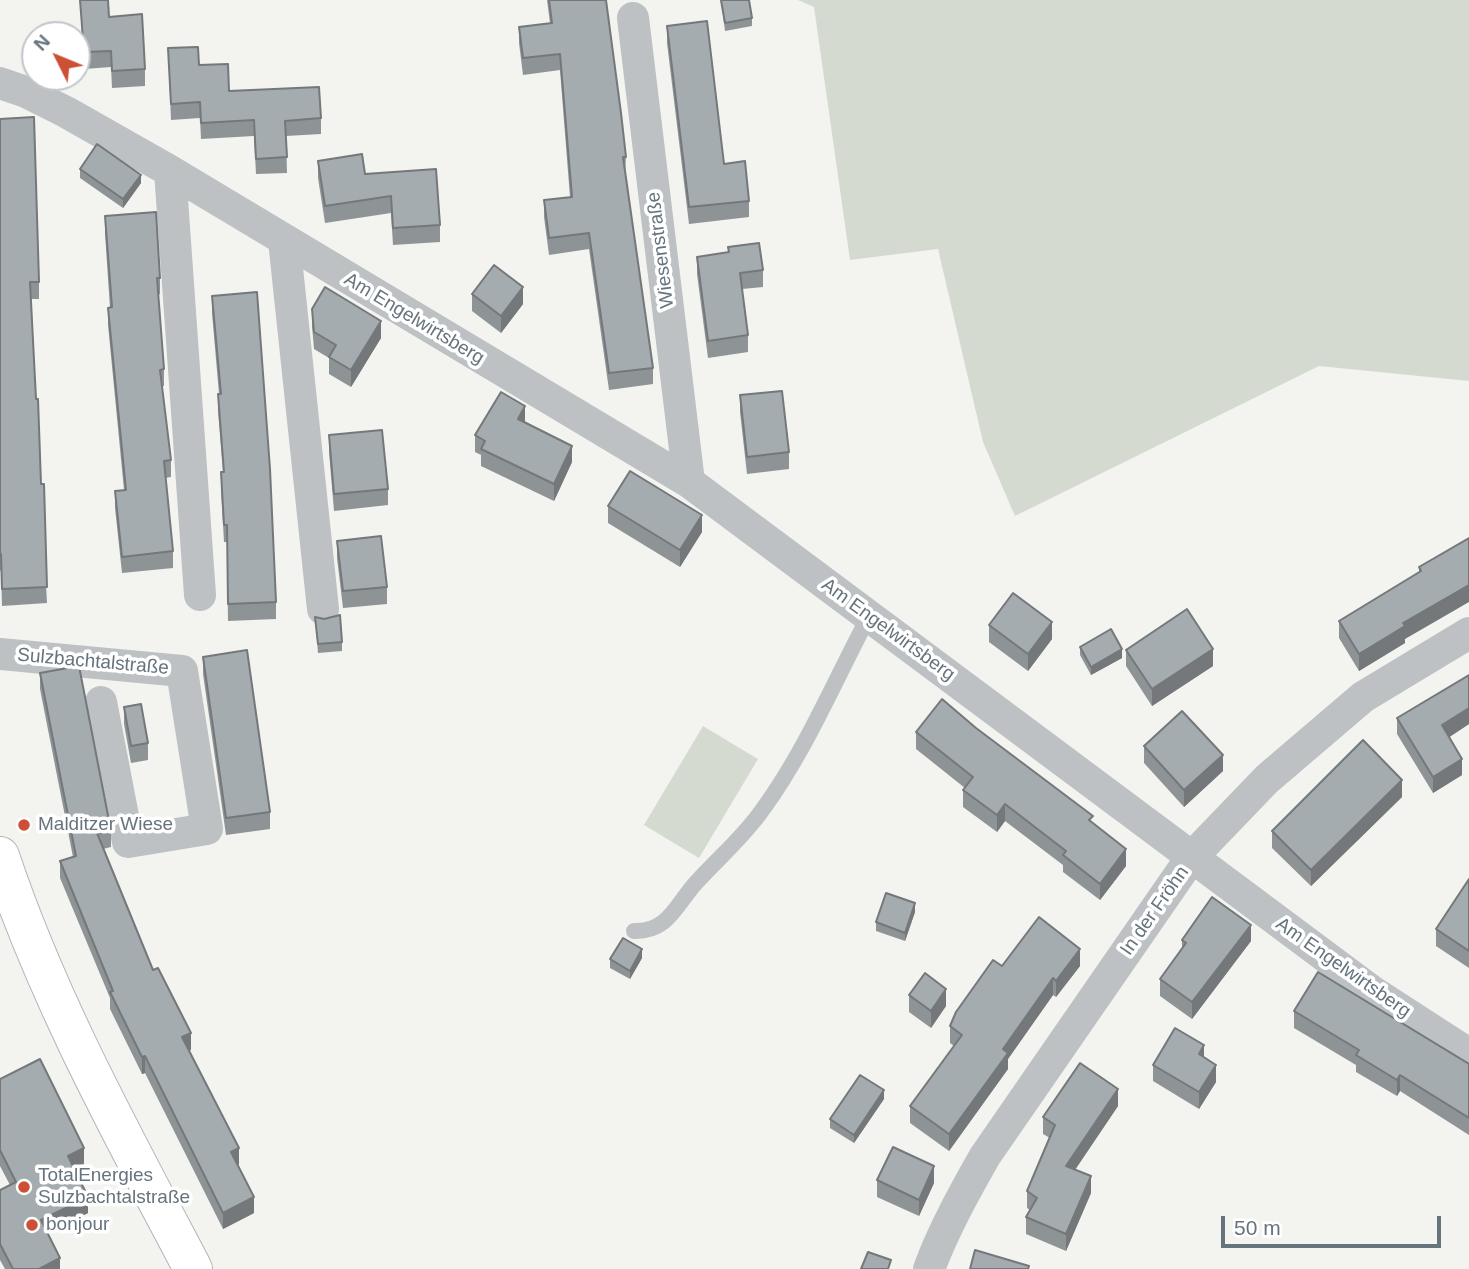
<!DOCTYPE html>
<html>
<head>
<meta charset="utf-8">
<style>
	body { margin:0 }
	#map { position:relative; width:1469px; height:1269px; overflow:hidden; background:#f3f3f0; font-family:Helvetica,sans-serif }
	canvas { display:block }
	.north { position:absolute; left:21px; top:21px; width:70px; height:70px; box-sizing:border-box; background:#fff; border:2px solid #c2c7cb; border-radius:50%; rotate:313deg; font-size:19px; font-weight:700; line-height:28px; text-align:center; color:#66747d }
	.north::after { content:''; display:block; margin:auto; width:24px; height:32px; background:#cd4f36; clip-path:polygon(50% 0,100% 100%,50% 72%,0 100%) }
	.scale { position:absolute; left:1221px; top:1216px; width:220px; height:32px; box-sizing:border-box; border:4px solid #66747d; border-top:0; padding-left:9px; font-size:21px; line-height:24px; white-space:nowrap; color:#66747d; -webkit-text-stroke:5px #fff; paint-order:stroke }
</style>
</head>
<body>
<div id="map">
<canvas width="1469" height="1269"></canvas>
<div class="north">N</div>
<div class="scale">50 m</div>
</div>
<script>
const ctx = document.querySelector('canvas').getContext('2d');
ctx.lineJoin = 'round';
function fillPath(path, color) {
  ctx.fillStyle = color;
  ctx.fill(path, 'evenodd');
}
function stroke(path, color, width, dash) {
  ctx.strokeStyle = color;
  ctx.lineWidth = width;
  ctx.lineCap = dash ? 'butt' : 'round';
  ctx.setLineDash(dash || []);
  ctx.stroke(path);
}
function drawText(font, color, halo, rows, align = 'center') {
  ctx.font = font + ' Helvetica,sans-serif';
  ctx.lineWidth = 7;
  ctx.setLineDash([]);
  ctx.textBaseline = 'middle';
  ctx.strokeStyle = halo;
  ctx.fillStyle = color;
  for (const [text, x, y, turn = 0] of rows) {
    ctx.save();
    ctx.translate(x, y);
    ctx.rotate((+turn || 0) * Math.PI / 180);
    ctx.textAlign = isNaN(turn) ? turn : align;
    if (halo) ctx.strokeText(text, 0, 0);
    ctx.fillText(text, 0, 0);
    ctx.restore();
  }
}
fillPath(new Path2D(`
	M798,0H1469V381L1319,366L1015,516L983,442L938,249L850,260L814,7Z
	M703,726L758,759L699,858L644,825Z`), '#d5dad1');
const secondary = new Path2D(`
	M0,856C48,1000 122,1134 193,1269`);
stroke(secondary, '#b0b5b8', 40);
stroke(new Path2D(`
	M634,931C667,932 675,907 694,885C717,859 743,838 763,809C806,750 835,680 869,616`), '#bdc1c3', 16);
stroke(new Path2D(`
	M633,18L689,482
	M0,83L26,92L66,112L170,171L689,482L1373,992L1469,1054
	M170,171L200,595
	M284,240L323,609
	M0,654L182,671L207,829L128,842L101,702
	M929,1269C944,1229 964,1193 985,1156L1191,858L1267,779L1363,697L1469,633`), '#bdc1c3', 32);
stroke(secondary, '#fff', 38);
fillPath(new Path2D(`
	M80,0L109,17L145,69V86L112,88L111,67L84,69Z
	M547,0H606L626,157L625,174L653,368V384L609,390L589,249L549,255L544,217V200L570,197L560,70L523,75L519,43V27L550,23Z
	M721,0H749L752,18V26L725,31Z
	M667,26L724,164L749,201V217L689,224L667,43Z
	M168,48L229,91L321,118V134L286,136L287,173L256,174L254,136L201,139L200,118L171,120Z
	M0,119L39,282V299H31L47,603L2,606L1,571L0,570Z
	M318,161L365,174L440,225V242L393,245L391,213L325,223L318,178Z
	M80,169L141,183L123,208L80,178Z
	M105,216L160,278V294L158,295L164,369V386H162L171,460V477L165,478L173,551V568L122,573L115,508V491L124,490L108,325V308H110L105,233Z
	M697,257L763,270V287L742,289L748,335V352L708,358L697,274Z
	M472,294L523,304L501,333L472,311Z
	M212,296L276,602V619L228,621L227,542H224L221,489V472H223L218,411V394H219L212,313Z
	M312,309L381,338L351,387L329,374V358L314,349L312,326Z
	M740,395L789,452V469L747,474L740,412Z
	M525,422L572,462L554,501L481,466V455L475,452V435Z
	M329,435L388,489V505L334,511L329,452Z
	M608,506L702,532L680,567L608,523Z
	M1469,538L1405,639V643L1359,671L1339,638V621L1419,572V567Z
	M337,541L387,587V604L343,608L337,558Z
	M315,617L324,619L342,642V651L318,653Z
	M989,625L1052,639L1028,671L989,642Z
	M1080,647L1122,658L1091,675L1080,655Z
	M1126,650L1213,666L1152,706L1126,666Z
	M203,657L270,812V829L226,835L203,674Z
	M40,673L111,831V847L103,849L153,970L191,1050H189L239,1164L238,1165L254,1213L223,1229L145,1073L142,1074L110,1009V998L60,878V861L73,857L40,689Z
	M1469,675V724L1449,737L1462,775L1433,793L1397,734V718Z
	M124,707L148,743V760L131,763L124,724Z
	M976,728L1093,823L1126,866L1100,900L1063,872V865L1005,821L997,832L963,807V790L965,788L916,749V732Z
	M1144,746L1223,771L1184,807L1144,763Z
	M1402,797L1311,886L1272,848V831Z
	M1469,879V968L1436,946V929Z
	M915,912L905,941L876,931V922Z
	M1182,940L1251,941L1192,1019L1160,996V979L1182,948Z
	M642,958L630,979L610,968V959Z
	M1002,966H1080L1056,997L1053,995L1008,1059V1069L949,1151L910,1123V1106L954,1046L950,1043V1026Z
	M909,995L946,1006L931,1028L909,1012Z
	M1294,1011L1469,1064V1135L1400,1091L1397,1096L1356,1072V1065L1294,1028Z
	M1204,1058L1216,1082L1199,1109L1153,1081V1065Z
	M0,1079L84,1164L74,1169L88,1213L47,1233L60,1269H5L0,1260V1190L10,1185L0,1166Z
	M884,1099L854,1143L830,1128V1119Z
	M1118,1106L1075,1170L1091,1193L1066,1251L1026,1234V1217L1030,1210L1027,1208V1191L1050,1138L1043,1134V1117Z
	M877,1180L934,1183L919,1216L877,1197Z`), '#8e9496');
fillPath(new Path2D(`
	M141,175V183L123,208V199Z
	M523,287V304L501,333V316Z
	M381,321V338L351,387V370Z
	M525,406V423L518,419Z
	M572,446V462L554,501V484Z
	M702,515V532L680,567V550Z
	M1469,585V602L1405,639V643L1359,671V654L1403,623Z
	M1052,622V639L1028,671V654Z
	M1122,649V658L1091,675V667Z
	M1213,649V666L1152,706V689Z
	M1469,708V724L1442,742V725Z
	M1223,755V771L1184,807V790Z
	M1462,759V775L1433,793V777Z
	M1402,780V797L1311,886V870Z
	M1005,804V821L997,832V815Z
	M1126,849V866L1100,900V884Z
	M915,903V912L905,941V933Z
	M1251,925V941L1192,1019V1002Z
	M642,949V958L630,979V971Z
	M1080,949V966L1056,997V981Z
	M1053,978V995L1008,1059V1069L949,1151V1134L1003,1049Z
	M946,989V1006L931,1028V1011Z
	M191,1033V1050L182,1054V1037Z
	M1204,1045V1062L1199,1054Z
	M145,1056V1073L142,1074V1057Z
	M1216,1065V1082L1199,1109V1092Z
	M1400,1075V1091L1397,1096V1080Z
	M1118,1089V1106L1066,1183V1166Z
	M884,1090V1099L854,1143V1135Z
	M84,1148V1164L68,1172V1156Z
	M239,1148V1164L231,1168V1152Z
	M934,1166V1183L919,1216V1200Z
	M1091,1176V1193L1066,1251V1234Z
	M88,1197V1213L41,1237V1220Z
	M254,1197V1213L223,1229V1213Z
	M60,1258V1269H39Z`), '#74787a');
const building = new Path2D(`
	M80,0H108L109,17L142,14L145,69L112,71L111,51L84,52Z
	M549,0H606L621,113L626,157H623L653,368L609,373L589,233L549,238L544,200L572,197L560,54L523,58L519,27L552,23Z
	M721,0H749L752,18L725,23Z
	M707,21L724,164L745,161L749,201L689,207L667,26Z
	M198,47L199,65L228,64L229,91L319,87L321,118L285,121L287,157L256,159L254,120L201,123L200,102L171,104L168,48Z
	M34,117L39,282H30L36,399H38L41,484H44L47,587L2,589L1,554H0V119Z
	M97,144L141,175L123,199L80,169Z
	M362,154L365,174L436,169L440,225L393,228L391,196L325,206L318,161Z
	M156,212L160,278H157L164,369L160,370L171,460L164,461L173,551L122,557L115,491L126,490L108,308L112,307L105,216Z
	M759,243L763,270L740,273L748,335L708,341L697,257L729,252L728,247Z
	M494,265L523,287L501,316L472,294Z
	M325,287L381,321L351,370L329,357L336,345L314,332L312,309Z
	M257,292L270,469L276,602L228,604L227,525H224L221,472H224L218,394H221L212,296Z
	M782,391L789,452L747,457L740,395Z
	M501,392L525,406L518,419L572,446L554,484L481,449L485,441L475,435Z
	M382,430L388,489L334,494L329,435Z
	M630,471L702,515L680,550L608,506Z
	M381,536L387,587L343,591L337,541Z
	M1469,538V585L1403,623L1405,626L1359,654L1339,621L1421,571L1419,567Z
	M1013,593L1052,622L1028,654L989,625Z
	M1187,609L1213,649L1152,689L1126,650Z
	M340,615L342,642L318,644L315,617L324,619Z
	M1111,629L1122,649L1091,667L1080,647Z
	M247,650L270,812L226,818L203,657Z
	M79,666L111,831L97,833L153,970L158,968L191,1033L182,1037L239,1148L231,1152L254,1197L223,1213L145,1056L142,1057L110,992L113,991L60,861L76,856L40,673Z
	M1469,675V708L1442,725L1462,759L1433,777L1397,718Z
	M942,699L976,728L1093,816L1089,820L1126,849L1100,884L1063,855L1066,851L1005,804L997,815L963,790L973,777L916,732Z
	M141,704L148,743L131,746L124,707Z
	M1182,711L1223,755L1184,790L1144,746Z
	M1363,740L1402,780L1311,870L1272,831Z
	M1469,879V951L1436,929Z
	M886,893L915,903L905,933L876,922Z
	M1212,897L1251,925L1192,1002L1160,979L1186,943L1182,940Z
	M1039,917L1080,949L1056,981L1053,978L1003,1049L1008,1053L949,1134L910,1106L962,1035L950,1026L956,1012L993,960L1002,966Z
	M623,938L642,949L630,971L610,959Z
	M1318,972L1469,1064V1118L1400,1075L1397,1080L1356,1055L1359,1050L1294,1011Z
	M925,973L946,989L931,1011L909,995Z
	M1175,1028L1204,1045L1199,1054L1216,1065L1199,1092L1153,1065Z
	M40,1059L84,1148L68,1156L88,1197L41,1220L60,1258L39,1269H13L0,1244V1190L16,1182L0,1150V1079Z
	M1080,1063L1118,1089L1066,1166L1091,1176L1066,1234L1026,1217L1037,1198L1027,1191L1055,1125L1043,1117Z
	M860,1075L884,1090L854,1135L830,1119Z
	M893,1147L934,1166L919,1200L877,1180Z
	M975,1250L1029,1266L1028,1269H970Z
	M868,1252L891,1260L888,1269H861Z`);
fillPath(building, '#a5acaf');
stroke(building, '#74787a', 2);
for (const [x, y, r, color] of [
	[24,825,7,"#cd4f36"],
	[24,1187,7,"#cd4f36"],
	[32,1225,7,"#cd4f36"]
]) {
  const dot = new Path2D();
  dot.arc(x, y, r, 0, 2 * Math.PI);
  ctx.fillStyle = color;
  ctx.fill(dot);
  stroke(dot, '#fff', 2.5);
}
drawText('19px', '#66747d', '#fff', [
	["Wiesenstraße",661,250,-97],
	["Am Engelwirtsberg",414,319,31],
	["Am Engelwirtsberg",888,630,36],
	["Sulzbachtalstraße",93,662,5],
	["In der Fröhn",1155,911,-55],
	["Am Engelwirtsberg",1343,968,35]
]);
drawText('19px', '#66747d', '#fff', [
	["Malditzer Wiese",38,825],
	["TotalEnergies",38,1176],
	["Sulzbachtalstraße",38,1198],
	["bonjour",46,1225]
], 'left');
</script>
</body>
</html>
